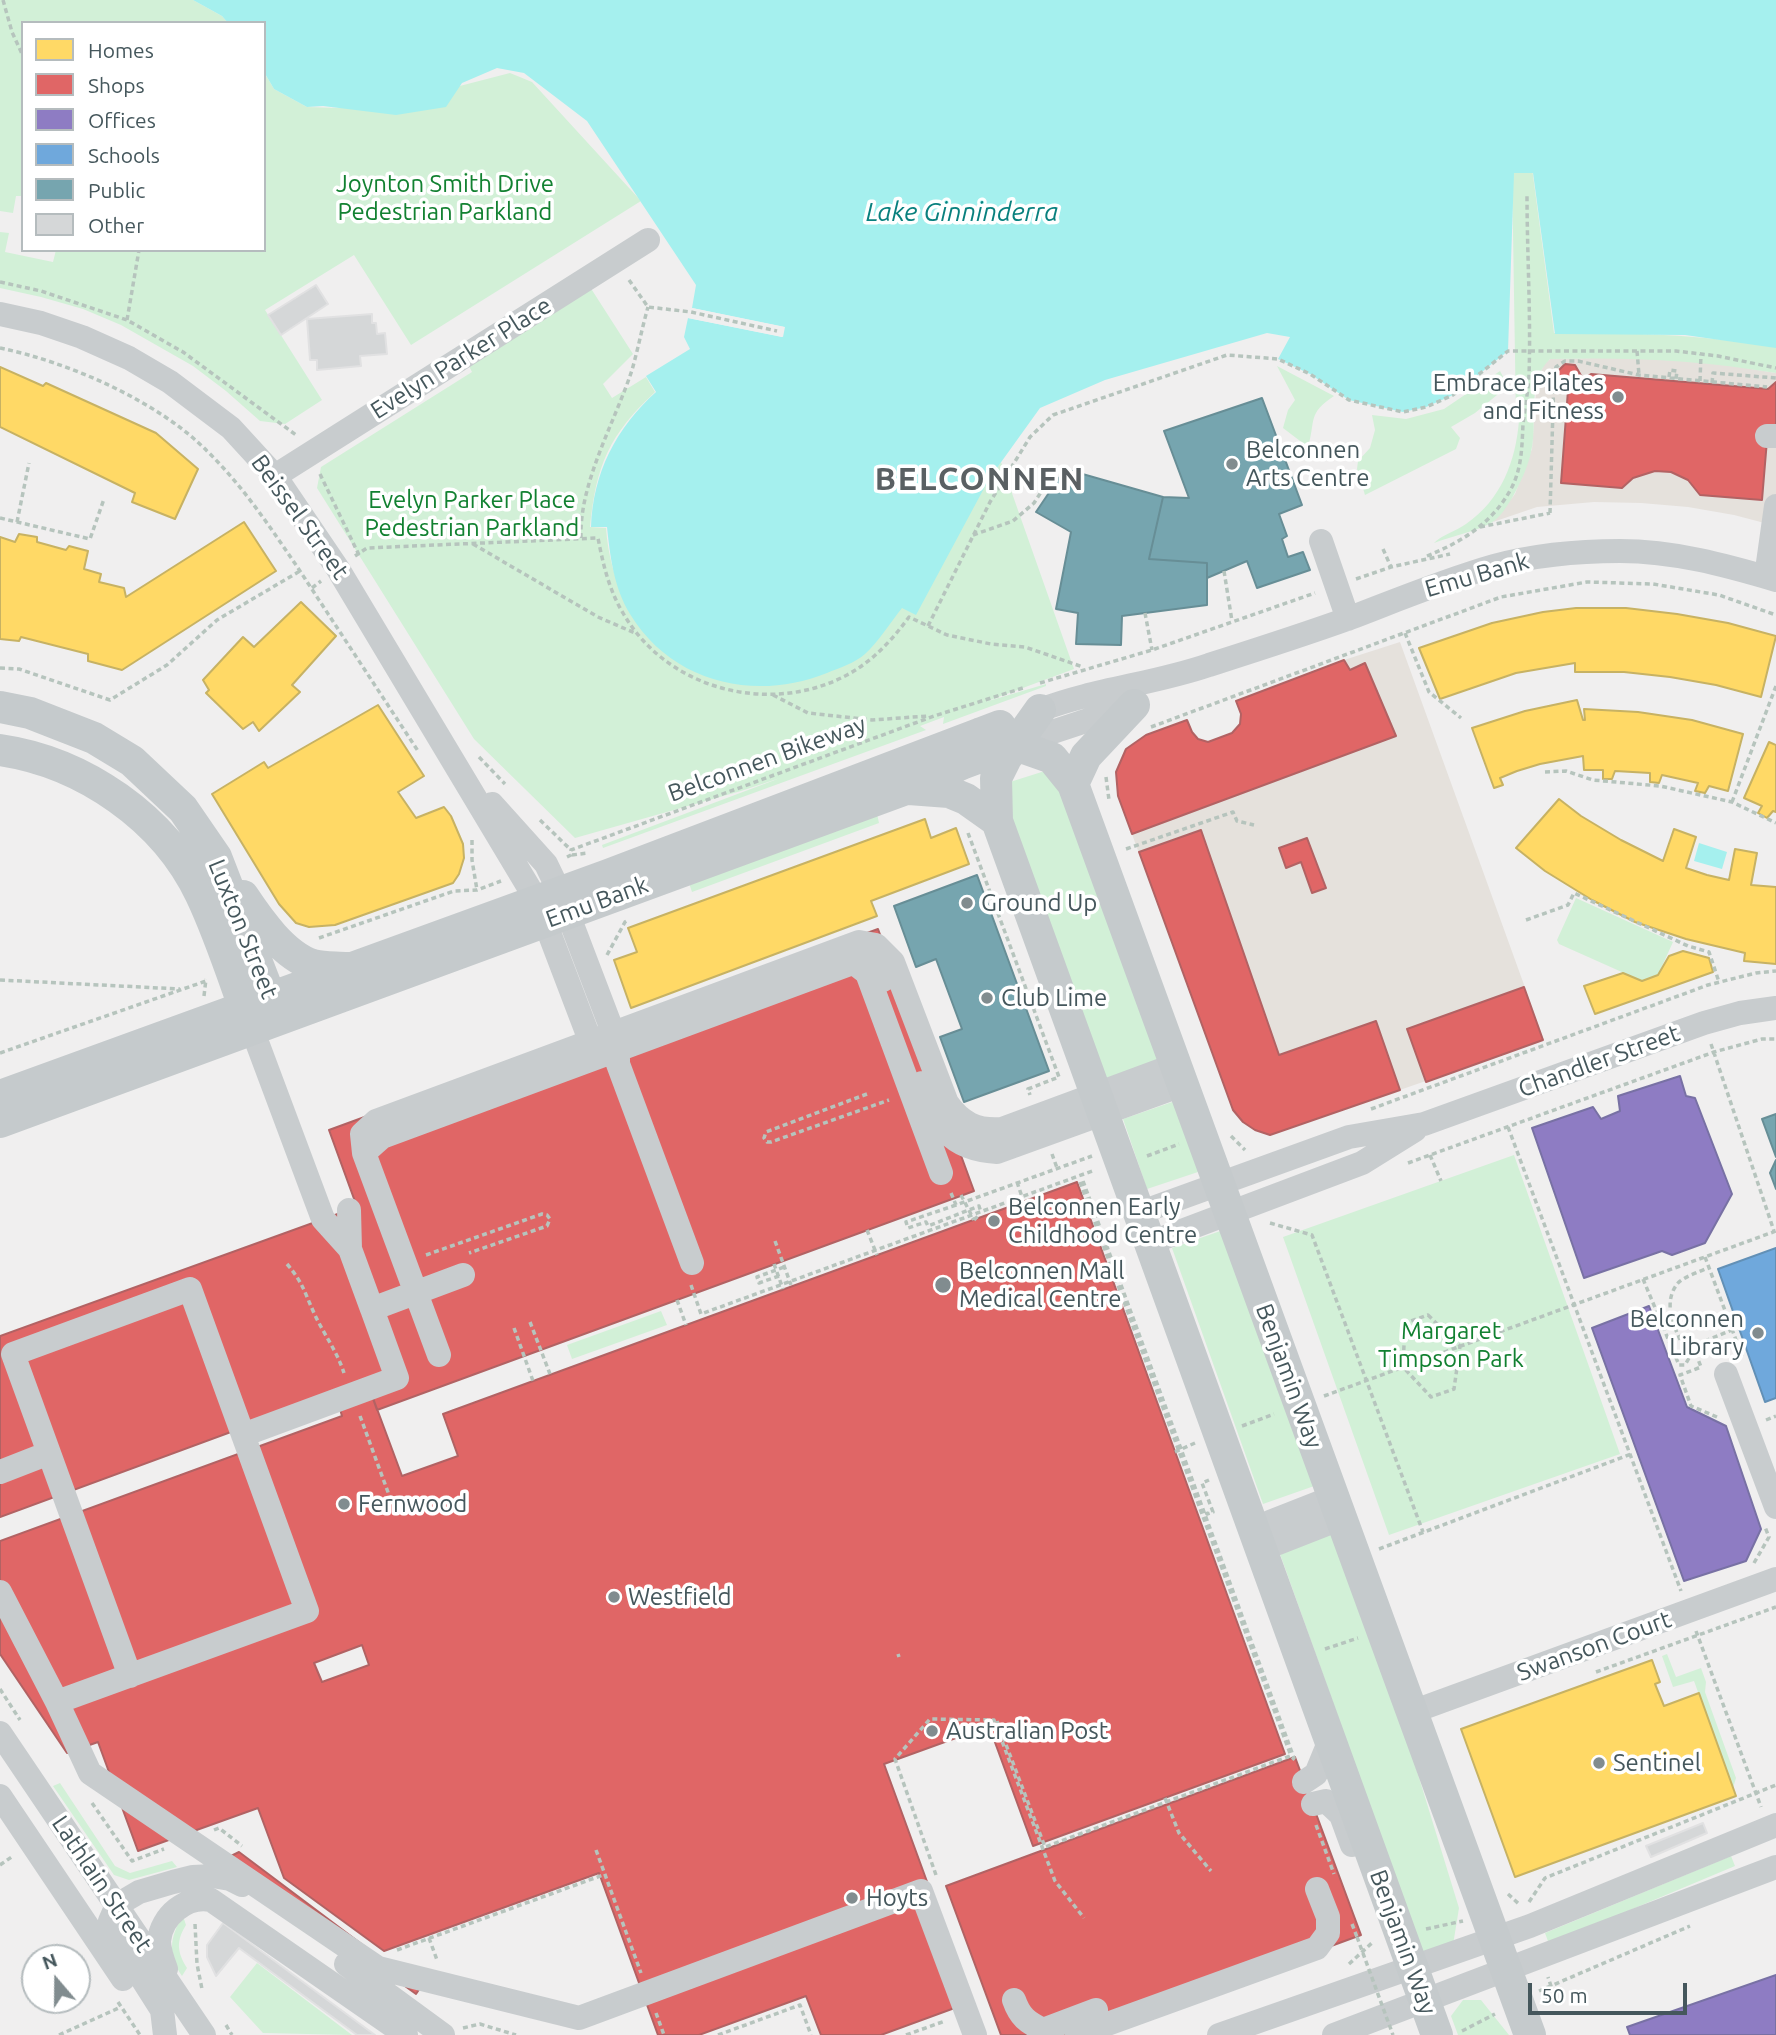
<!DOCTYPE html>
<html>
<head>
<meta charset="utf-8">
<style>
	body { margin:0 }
	#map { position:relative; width:1776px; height:2035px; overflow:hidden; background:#f0efef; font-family:Ubuntu,sans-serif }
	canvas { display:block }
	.legend { position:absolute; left:21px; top:21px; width:245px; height:231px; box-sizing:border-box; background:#fff; border:2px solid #b5bcbe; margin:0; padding:9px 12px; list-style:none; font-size:21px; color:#45575c }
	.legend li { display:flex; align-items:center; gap:14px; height:35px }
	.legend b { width:35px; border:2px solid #b5bcbe }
	.north { position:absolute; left:21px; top:1944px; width:70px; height:70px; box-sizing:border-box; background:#fff; border:2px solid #b5bcbe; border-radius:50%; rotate:340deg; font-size:19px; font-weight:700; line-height:28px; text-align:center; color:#45575c }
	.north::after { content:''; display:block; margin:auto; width:24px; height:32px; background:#818c8f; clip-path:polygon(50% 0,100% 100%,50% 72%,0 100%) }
	.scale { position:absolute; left:1528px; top:1983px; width:159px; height:32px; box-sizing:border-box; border:4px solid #45575c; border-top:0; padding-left:9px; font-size:21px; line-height:24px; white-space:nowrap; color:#45575c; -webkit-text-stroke:5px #fff; paint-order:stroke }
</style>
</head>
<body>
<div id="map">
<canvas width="1776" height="2035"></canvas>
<ul class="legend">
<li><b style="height:19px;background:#ffd966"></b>Homes</li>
<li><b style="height:19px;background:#e06666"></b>Shops</li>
<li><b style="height:19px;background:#8e7cc3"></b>Offices</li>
<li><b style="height:19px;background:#6fa8dc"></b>Schools</li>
<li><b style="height:19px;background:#76a5af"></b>Public</li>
<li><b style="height:19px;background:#d5d7d8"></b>Other</li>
</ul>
<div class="north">N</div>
<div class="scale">50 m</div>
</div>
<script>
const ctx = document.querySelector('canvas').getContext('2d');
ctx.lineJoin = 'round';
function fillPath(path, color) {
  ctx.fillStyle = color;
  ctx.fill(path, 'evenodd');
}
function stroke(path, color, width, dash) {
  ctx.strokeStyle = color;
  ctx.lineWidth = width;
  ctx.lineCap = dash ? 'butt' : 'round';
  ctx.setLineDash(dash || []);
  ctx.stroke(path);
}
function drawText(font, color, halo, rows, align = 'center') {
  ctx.font = font + ' Ubuntu,sans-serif';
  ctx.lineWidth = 7;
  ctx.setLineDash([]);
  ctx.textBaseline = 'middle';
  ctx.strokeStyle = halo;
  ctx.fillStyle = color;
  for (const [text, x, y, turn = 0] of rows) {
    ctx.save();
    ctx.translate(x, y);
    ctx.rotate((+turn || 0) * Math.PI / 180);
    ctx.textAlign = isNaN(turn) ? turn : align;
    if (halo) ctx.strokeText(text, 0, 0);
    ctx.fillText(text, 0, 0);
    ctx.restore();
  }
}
fillPath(new Path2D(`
	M1633,357L1716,363L1776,373V526L1734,515L1688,507L1641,503L1594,502L1537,507L1493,522L1515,494L1532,449L1537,379L1545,363L1550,359Z
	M1400,642L1544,1040L1270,1135L1255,1130L1243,1122L1233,1110L1118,796L1116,772L1126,749L1146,735L1187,720L1192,732L1198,739L1208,742L1232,733L1240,724L1241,714L1236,701L1344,660Z`), '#e5e1dc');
fillPath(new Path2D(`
	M0,0H193L222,16L228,23H23V196H16L13,213L0,211Z
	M264,72L274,89L307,107L339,108L452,88L510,73L532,82L641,201L411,345L354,255L265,310L322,400L285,424L260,421L226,391L193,366L121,325L83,309L41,297L0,288V232L9,233L5,252L53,262L56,250H264Z
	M1532,168L1554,333C1629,332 1702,335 1776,347V373C1699,360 1628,357 1550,359C1527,380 1537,419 1532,447C1529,465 1521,482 1512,498C1507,506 1500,518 1491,523C1474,532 1452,536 1434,543C1440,536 1456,531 1466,524C1501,500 1516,461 1519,420H1516L1512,169Z
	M590,287L633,354L603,384L612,398L646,377L655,392C609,435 596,465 590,527L606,528C608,556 615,579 626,604L974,500L1001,462L1074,669L985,702L1046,684V686L943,724L944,717L920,726L926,730L603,848L602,845L780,778L741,791L575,838L474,739L317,488L321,467L472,372L469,366Z
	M1277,366L1334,396C1307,414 1316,420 1308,447L1283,428L1288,410L1295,400Z
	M1500,371L1508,386L1475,413L1451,427L1460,438L1456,449L1365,495L1357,469L1358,461L1370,448L1375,430L1372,415L1406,419L1444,409Z
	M1048,770L1068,802L1162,1063L1103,1083L1010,819V782Z
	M877,814L879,823L692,892L689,883Z
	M1576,898L1673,942L1658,975L1642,981L1559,944L1557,940Z
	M1178,1100L1201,1171L1147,1189L1123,1119Z
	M1514,1155L1620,1454L1389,1535L1283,1237Z
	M1226,1229L1317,1485L1263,1504L1172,1248Z
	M661,1311L667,1325L572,1359L567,1345Z
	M1334,1533L1401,1719L1459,1908L1453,1945L1423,1955L1280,1554Z
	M1667,1654L1676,1677L1701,1668L1706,1682L1705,1692L1736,1778L1733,1788L1694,1681L1673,1687L1662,1656Z
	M60,1783L115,1866L130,1873L172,1861L177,1867L129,1880L114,1875L53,1786Z
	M1731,1856L1735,1866L1549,1944L1545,1933Z
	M183,1916L186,1925C176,1941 177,1952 187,1968L182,1976C168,1956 169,1937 183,1916Z
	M257,1963L352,2035L263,2033L230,1997Z
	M1463,2000H1481L1509,2035H1458L1451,2016Z`), '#d2f0d7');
fillPath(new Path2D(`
	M193,0H1776V348L1685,335L1555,334L1533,173H1514L1508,351L1453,395L1426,407L1403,412L1349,400L1310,374L1278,359L1290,337L1267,333L1105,380L1040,408L989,479L916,615L902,608C890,623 879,641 865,654C855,663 839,668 827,673C755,702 672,683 630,614C614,588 610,556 607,527H591C593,473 616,428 656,392L646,376L690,349L684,337L688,318L782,337L784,327L692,308L696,285L587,121L524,73L497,68L462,83L446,107L396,115L323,106L307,107L274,89L264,72V23H228L222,16Z
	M1699,843L1727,852L1722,869L1694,861Z`), '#a5f0ee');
fillPath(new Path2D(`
	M692,308L785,327L783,337L688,318L689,315L780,333L781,329L691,311Z`), '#f0efef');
const homes = new Path2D(`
	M0,367L43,386L46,383L156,433L198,469L175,519L132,502L135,493L0,427Z
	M244,522L276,571L122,670L88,661V654L21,637L19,641L0,639V537L15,542L19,534L37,537V542L66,550L69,546L88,551L84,569L101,574L99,582L124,588L126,597Z
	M301,602L336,636L292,685L300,692L259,731L253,722L243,729L206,693L209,690L203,680L243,637L254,647Z
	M1576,608H1626L1677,614L1728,623L1776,636L1761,697L1716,685L1670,677L1624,672H1575V663L1516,673L1440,699L1419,648L1492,623L1543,612Z
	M1577,700L1583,720H1585L1584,709L1638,712L1692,720L1743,734L1728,791L1709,786L1705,793L1695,791L1698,783L1662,775L1659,783L1650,782V773L1615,771L1612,779H1603V770H1584L1583,756L1540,764L1517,771L1500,778L1503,785L1494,788L1472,728L1525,711Z
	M378,705L424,776L398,792L416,818L444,807L451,816L463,844L464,858L459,874L453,883L335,925L309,927L296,923L279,904L212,794L264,762L268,768Z
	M1769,742L1776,745V812L1773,811L1767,818L1758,813L1762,806L1744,798Z
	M1559,799L1581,816L1621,840L1663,861L1674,829L1696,837L1686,868L1707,875L1729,880L1735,849L1757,853L1751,885L1776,887V964L1744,961L1745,953L1686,939L1635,922L1592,900L1545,871L1516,848Z
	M925,819L931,838L956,828L969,864L871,901L877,916L631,1008L614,960L637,952L628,928Z
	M1683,951L1709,958L1713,972L1595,1014L1584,986L1623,973L1642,981L1658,975L1669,956Z
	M1652,1660L1660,1682L1655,1684L1664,1706L1699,1693L1736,1796L1515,1877L1461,1729Z`);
fillPath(homes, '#ffd966');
stroke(homes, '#c7b263', 2);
const shops = new Path2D(`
	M1565,364L1575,365L1583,379L1591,374L1768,389L1776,382V428H1768L1762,500L1700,495L1688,480L1671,472L1655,471L1633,478L1622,488L1561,483L1568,390L1561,387L1556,376L1558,371Z
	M1344,660L1350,670L1365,663L1396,736L1132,834L1118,796L1116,772L1126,749L1146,735L1187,720L1192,732L1198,739L1208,742L1232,733L1240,724L1241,714L1236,701Z
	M1201,830L1279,1055L1376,1021L1400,1090L1270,1135L1255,1130L1243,1122L1233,1110L1139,852Z
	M1307,838L1326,888L1312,893L1301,862L1286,868L1279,848Z
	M878,929L974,1191L377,1410L370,1390L334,1394L0,1517V1336L357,1207L329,1130Z
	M1524,987L1543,1040L1426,1082L1407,1029Z
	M1077,1182L1285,1754L1033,1846L989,1726L884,1764L971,2002L881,2035H821L806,1996L699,2035H658L599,1873L384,1951L284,1878L258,1808L138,1851L98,1742L67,1753L0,1654V1541L342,1416L338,1402L370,1390L402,1476L458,1456L443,1414Z
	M362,1645L369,1665L322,1682L314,1663Z
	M1295,1757L1361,1935L1089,2035H1001L946,1886Z
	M239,1852L388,1964L426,1979L416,1994L227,1858Z`);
fillPath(shops, '#e06666');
stroke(shops, '#b26263', 2);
const offices = new Path2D(`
	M1680,1076L1686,1096L1695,1098L1732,1194L1705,1243L1672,1255L1662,1251L1584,1278L1532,1128L1593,1107L1601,1119L1620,1111L1618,1096Z
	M1649,1306L1687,1407L1726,1426L1761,1529L1746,1561L1684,1581L1592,1328Z
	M1776,1975V2035H1630L1627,2027Z`);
fillPath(offices, '#8e7cc3');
stroke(offices, '#7871a4', 2);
const schools = new Path2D(`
	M1776,1248V1398L1765,1402L1718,1269Z`);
fillPath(schools, '#6fa8dc');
stroke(schools, '#6290b6', 2);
const public = new Path2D(`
	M1262,398L1302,505L1279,514L1287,536L1282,539L1288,557L1303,552L1310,570L1257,588L1247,561L1207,578V563L1149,559L1163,497L1189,498L1164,431Z
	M1065,469L1163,497L1149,559L1207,563V605L1122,616L1121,645L1076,644L1078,613L1056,609L1071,532L1036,512Z
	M977,875L1049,1071L964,1102L940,1037L962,1029L936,959L916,967L894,906Z
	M1776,1114V1157L1762,1119Z
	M1776,1160V1189L1770,1173Z`);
fillPath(public, '#76a5af');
stroke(public, '#678e96', 2);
const building = new Path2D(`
	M316,285L328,304L281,335L268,315Z
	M372,314V323H376L377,334L385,333L387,354L360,356L361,366L317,370V360H310L307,319Z
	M1703,1823L1707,1833L1651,1857L1646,1846Z
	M223,1923L375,2035H357L239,1948L216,1976L207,1957V1945Z`);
fillPath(building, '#d5d7d8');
stroke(building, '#e1e1e2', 2);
stroke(new Path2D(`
	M3,0L12,32L23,56
	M629,280L648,307L691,312L777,331
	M0,282L41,291L127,320L183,352L296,435
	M127,320L139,250
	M0,348C68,362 158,401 207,451C243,486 270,527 298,568C338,629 378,690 418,751
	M1637,351L1639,375
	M1669,377L1670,370L1677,371L1676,379
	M1700,381L1701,354
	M1712,383L1713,373L1776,378
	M320,474L359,555
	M1550,513L1554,374L1556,367L1565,361H1578L1639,375L1767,387
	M0,518L90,539L104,499
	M17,522L29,463
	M1480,527L1550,513
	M973,535L1013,521L1034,503L1056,469L1062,474
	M581,538C579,483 615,422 632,370C638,349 642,328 648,307
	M473,544L598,617L635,633
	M1383,549L1391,567
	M355,556L367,548L598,538C603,564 609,590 623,613C667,690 770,716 847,675C873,661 892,640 909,617L947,635L991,644L1025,647L1083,667
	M1427,556C1462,542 1494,522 1512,487C1522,467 1522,445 1523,424C1525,408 1528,392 1529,376C1531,315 1527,254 1527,194
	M1224,571L1232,621
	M1356,579L1391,567L1450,554
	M312,588L321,581
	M1145,613L1152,650
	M928,626L990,502L1030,437L1053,415L1227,355L1278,359L1310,374L1349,400L1403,412L1426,407L1453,395L1508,351H1676L1718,356L1776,368
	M1405,633L1429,692L1461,718
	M0,668L19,669L110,700L167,665L217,620L300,571
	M1040,683L1152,650L1315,593
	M773,695L808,713L872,720L928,716
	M1151,727L1501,597L1587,582L1653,584L1719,595L1776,615
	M479,757L505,784
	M1545,772L1566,771L1593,780L1660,786L1732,802L1776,823
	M1106,777L1109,800
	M1732,802L1776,686
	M540,820L571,850
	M968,833L1059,1077L1028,1089L1030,1095
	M472,840V860L477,890
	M1126,849L1233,812L1237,821L1254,825
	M572,855L588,853
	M567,857L571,855V850L934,716L1026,687
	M1526,920L1568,905L1574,893L1688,946L1709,952L1719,982
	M319,938L454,891L477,890L501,881
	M607,955L625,922L628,920
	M0,980L180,989
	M204,996L206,979
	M1711,1044L1774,1231
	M0,1053L206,981
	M867,1094L766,1132L764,1138L767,1142H771L889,1100
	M1371,1109L1708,985L1756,973L1776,971
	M1508,1127L1681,1591
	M1231,1136L1245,1150
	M1052,1154L1057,1168
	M1430,1155L1441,1181
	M1147,1156L1179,1144
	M1408,1163L1714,1052L1762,1039H1776
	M1083,1181L1294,1758L1292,1760
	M1017,1182L1022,1197
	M1080,1182L1291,1756
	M951,1193L956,1205L1092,1156
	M956,1205L906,1222L908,1228L926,1222L928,1226L979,1206L981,1212
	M974,1220L980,1214
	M1270,1223L1312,1235L1423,1532
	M775,1241L791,1285
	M426,1255L542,1214L547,1215L550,1219L547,1226L469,1253
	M1705,1257L1742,1356
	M287,1264C303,1283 304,1291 314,1313C323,1333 337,1351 344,1373
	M779,1276L759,1283L757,1277L784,1267
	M1643,1279L1679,1365H1685L1689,1358C1679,1336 1659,1306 1678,1283C1685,1276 1700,1272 1709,1267
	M691,1285L701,1314L1095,1170
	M677,1300L686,1325
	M1428,1315L1460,1346L1454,1389L1431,1397L1403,1367L1405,1323Z
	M530,1322L550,1374
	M514,1328L533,1381
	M1324,1396L1776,1231
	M360,1416L392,1503
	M1717,1417L1691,1406L1680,1375L1701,1367L1693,1346L1732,1330
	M1766,1420L1776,1416
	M1242,1426L1274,1414
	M1175,1452L1195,1443
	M1206,1512L1207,1514L1213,1512L1202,1483L1209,1480
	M1379,1549L1631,1454
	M1754,1563L1769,1537L1765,1527
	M1696,1631L1761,1807
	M1325,1649L1358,1638
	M898,1654L899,1657
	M1596,1672L1776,1607
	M0,1689L20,1720
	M997,1721L1045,1847L1290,1756
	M1165,1798L1179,1833L1211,1871
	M92,1803L132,1861L164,1849
	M1316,1825L1334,1874
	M214,1830L219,1828L242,1846
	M596,1850L641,1973
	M0,1865L13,1856
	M936,1875L895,1759L930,1719L994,1720L1055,1881L1084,1918
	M1508,1894L1520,1905
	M1529,1902L1545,1878L1776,1785
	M195,1924L197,1964L202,1989
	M1352,1924L1357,1937
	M1426,1929L1463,1921
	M429,1938L437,1960
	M397,1950L603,1875
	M1349,1964L1374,1941
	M1539,1991L1690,1926
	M118,2002L140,2035
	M1547,2003L1551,1986L1548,1977
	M656,2013L664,2035
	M226,2025L232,2035
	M463,2028L480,2024L516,2035
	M1462,2031L1495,2014
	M59,2035L121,2007
	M718,2035L800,2005L811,2035
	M906,2035L945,2021`), '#b6c4bd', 3.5, [5, 3.5]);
stroke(new Path2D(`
	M0,314L41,323L82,337L129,358L170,382L231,428L275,476L338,569L537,901L588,1035
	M1767,436H1776
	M275,476L648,240
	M1321,541L1348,619
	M1766,577L1776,506
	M1040,710C1095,689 1154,684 1209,665C1256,650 1303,635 1350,618C1397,600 1445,580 1494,566C1535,555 1579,551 1620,551C1674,551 1725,565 1776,580
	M1016,744L1134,705
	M492,804L546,864L560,893L611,1027
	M858,966L867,973L941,1173
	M252,1029L323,1219L350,1249
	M625,1037L618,1053V1064L692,1263
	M922,1083C937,1125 948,1149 997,1152L1182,1085
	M364,1153L382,1137L866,958L879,967L883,980
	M349,1210L350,1249L372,1309L463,1275
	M1139,1213L1349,1137L1424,1124L1704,1023L1740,1013L1776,1008
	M1150,1243L1362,1163L1415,1130
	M439,1355L364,1153L362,1134L376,1121L859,942L876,945L893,962L947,1103C961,1123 977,1131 1002,1129L1175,1065
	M1726,1374L1776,1507
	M243,1435L397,1378L372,1309
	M0,1472L49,1453
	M1321,1502L1337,1508L1329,1523L1278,1543L1256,1537L1270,1522Z
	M0,1592L57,1702L90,1773L378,1968L579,2018L921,1891L975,2035
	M57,1702L307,1611L190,1289L13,1354L130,1676
	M1412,1712L1776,1579
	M0,1733L204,2035
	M1304,1782L1316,1774L1330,1740
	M0,1796L123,1979
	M1313,1804L1326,1801L1341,1815L1352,1845
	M346,1964L443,2035
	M166,1969C163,1961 159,1950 159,1941C161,1916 187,1895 211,1900L406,2035
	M1014,2000C1020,2017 1027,2022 1043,2030L1096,2010
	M165,2035L162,2010L115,1936L110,1921L117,1905L139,1892L173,1882L193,1877L213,1876L230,1879L242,1885
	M1077,2035L1317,1948L1328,1933V1917L1317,1889
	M1219,2035L1530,1926L1776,1825
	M1334,2035L1776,1867`), '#c8ccce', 24);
stroke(new Path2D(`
	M0,707L30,713L94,738L132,761L183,809L216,857L278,1017
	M1040,710L1006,758L996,778L997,821L1437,2035
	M981,733L1052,758L1073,784L1530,2035
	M0,750C83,762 165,818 201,895C221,937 235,983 251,1026
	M1073,784L1086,756L1134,705
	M909,789L949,792L966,799L997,821
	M243,896C259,920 284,956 313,965C323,968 336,967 347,968
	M0,1096L608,875L1000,726
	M0,1122L906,789L964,763L999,750`), '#c5cacc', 32);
stroke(new Path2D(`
	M961,1195L974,1220
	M867,1230L877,1255
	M774,1264L783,1289
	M1357,1937L1393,2035`), '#b6c4bd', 3.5, [5, 3.5]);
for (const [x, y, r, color] of [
	[1618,397,7,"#818c8f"],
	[1232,464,7,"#818c8f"],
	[967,903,7,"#818c8f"],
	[987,998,7,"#818c8f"],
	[994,1221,7,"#818c8f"],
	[943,1285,9,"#818c8f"],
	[1758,1333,7,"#818c8f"],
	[344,1504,7,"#818c8f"],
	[614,1597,7,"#818c8f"],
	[932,1731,7,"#818c8f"],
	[1599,1763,7,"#818c8f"],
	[852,1898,7,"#818c8f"]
]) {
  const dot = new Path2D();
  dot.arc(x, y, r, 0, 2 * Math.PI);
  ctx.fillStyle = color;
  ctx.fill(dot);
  stroke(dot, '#fff', 2.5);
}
drawText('24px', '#128131', '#fff', [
	["Joynton Smith Drive",445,184],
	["Pedestrian Parkland",445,212],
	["Evelyn Parker Place",472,500],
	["Pedestrian Parkland",472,528],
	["Margaret",1451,1331],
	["Timpson Park",1451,1359]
]);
drawText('24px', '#45575c', '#fff', [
	["Evelyn Parker Place",461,358,-32],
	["Beissel Street",300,517,54],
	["Emu Bank",1477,575,-16],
	["Belconnen Bikeway",767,759,-20],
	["Emu Bank",597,902,-20],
	["Luxton Street",243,929,68],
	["Chandler Street",1599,1061,-20],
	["Benjamin Way",1289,1376,70],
	["Swanson Court",1594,1646,-20],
	["Lathlain Street",102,1884,56],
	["Benjamin Way",1403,1942,70]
]);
drawText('24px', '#45575c', '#fff', [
	["Embrace Pilates",1604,383,"right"],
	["and Fitness",1604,411,"right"],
	["Belconnen",1246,450],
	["Arts Centre",1246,478],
	["Ground Up",981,903],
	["Club Lime",1001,998],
	["Belconnen Early",1008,1207],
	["Childhood Centre",1008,1235],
	["Belconnen Mall",959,1271],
	["Medical Centre",959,1299],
	["Belconnen",1744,1319,"right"],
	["Library",1744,1347,"right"],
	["Fernwood",358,1504],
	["Westfield",628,1597],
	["Australian Post",946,1731],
	["Sentinel",1613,1763],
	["Hoyts",866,1898]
], 'left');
drawText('italic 26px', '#09807e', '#fff', [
	["Lake Ginninderra",962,212]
]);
ctx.letterSpacing = '2px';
drawText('bold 32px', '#5a6063', '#fff', [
	["BELCONNEN",980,479]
]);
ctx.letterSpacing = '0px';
</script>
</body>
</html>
